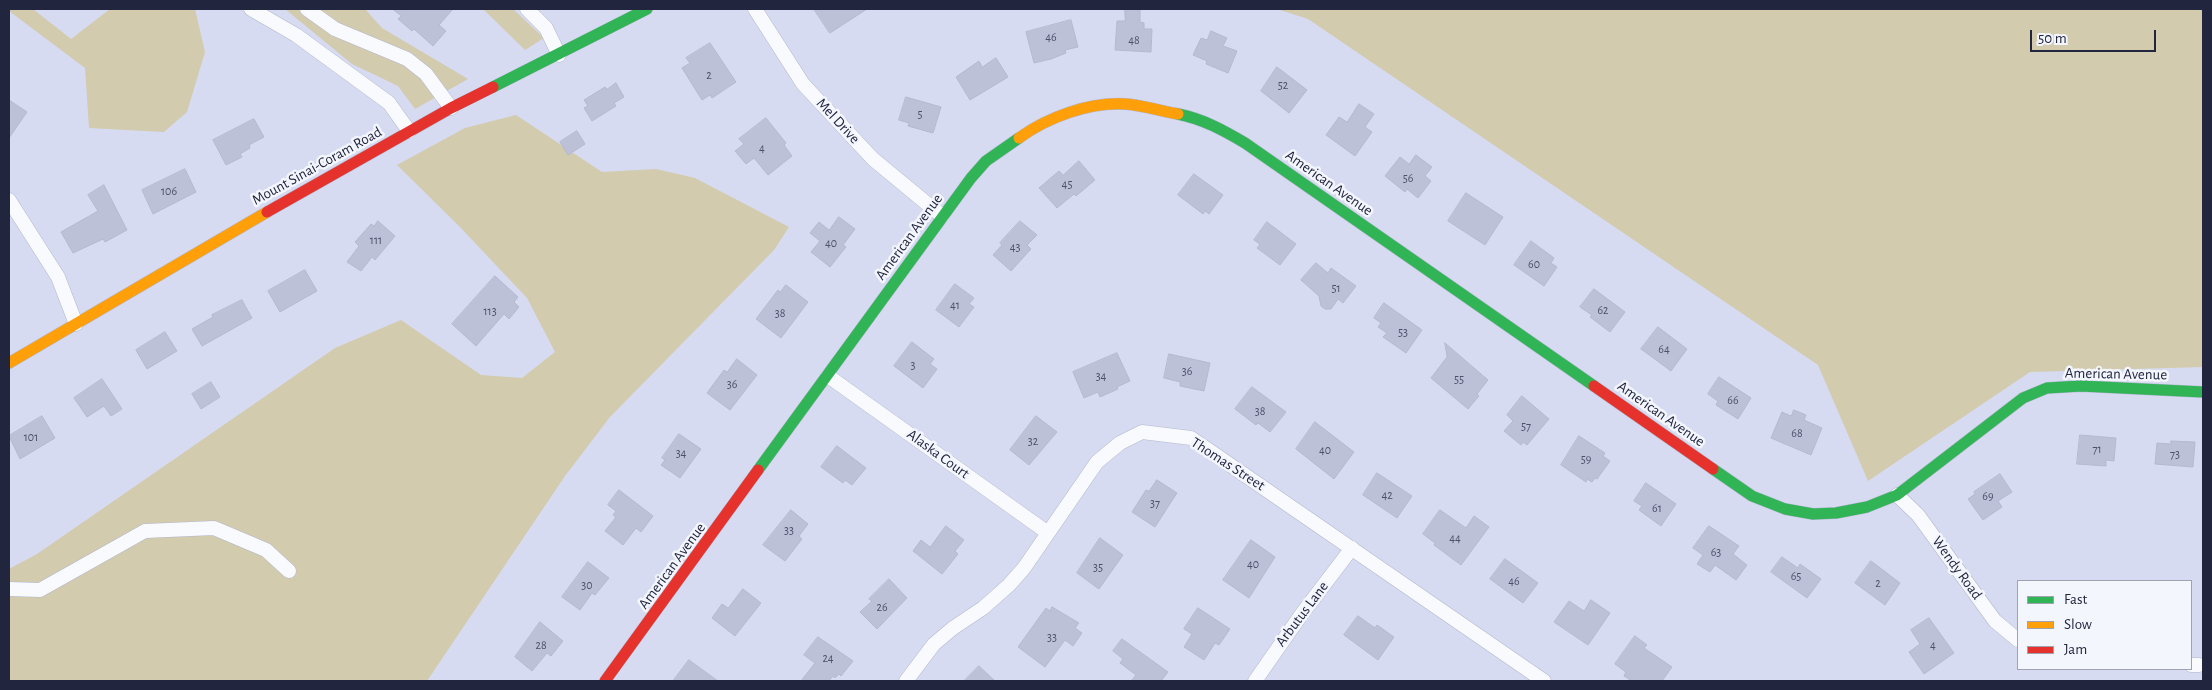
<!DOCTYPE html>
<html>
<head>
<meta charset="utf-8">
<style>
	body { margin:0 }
	#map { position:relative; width:2212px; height:690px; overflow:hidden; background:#d6dbf1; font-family:"Alegreya Sans",sans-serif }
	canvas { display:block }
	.frame { position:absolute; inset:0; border:10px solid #21253e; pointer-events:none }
	.legend { position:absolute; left:2017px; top:580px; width:175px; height:90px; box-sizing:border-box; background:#f4f6fd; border:1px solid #a0a2b1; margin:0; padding:6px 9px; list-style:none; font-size:15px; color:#21253e }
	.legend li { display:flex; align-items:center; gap:10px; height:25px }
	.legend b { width:25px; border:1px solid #a0a2b1 }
	.scale { position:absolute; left:2030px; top:30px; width:126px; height:22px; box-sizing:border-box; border:2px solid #21253e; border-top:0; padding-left:6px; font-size:15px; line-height:18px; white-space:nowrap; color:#21253e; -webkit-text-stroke:4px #f4f6fd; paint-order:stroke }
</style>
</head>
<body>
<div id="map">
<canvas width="2212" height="690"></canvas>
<div class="frame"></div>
<ul class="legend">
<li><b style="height:6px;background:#30b455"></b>Fast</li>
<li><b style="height:6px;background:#ff9f0a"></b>Slow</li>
<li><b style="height:6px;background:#e5322d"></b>Jam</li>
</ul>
<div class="scale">50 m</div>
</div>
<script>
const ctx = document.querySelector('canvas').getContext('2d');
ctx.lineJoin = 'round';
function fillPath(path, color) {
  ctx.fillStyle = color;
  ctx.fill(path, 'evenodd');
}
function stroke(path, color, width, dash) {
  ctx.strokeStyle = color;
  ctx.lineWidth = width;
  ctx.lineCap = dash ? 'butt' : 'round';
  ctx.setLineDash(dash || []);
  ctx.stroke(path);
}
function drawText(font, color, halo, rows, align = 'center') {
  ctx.font = font + ' "Alegreya Sans",sans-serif';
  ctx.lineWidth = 5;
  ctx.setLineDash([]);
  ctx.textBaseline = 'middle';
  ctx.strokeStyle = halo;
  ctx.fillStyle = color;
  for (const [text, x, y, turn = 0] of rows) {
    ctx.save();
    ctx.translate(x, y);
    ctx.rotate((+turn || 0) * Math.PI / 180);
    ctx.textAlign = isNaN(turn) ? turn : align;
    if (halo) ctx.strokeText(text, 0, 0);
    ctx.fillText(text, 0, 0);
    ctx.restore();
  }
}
fillPath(new Path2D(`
	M9,9H33L71,39L110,9H195L205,52L187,112L164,132L89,128L85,68L9,11Z
	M285,9H365L382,28L468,79L415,109L398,86L352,64Z
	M483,9H513L544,38L525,50Z
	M1277,9H2203V367L2030,372L1868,481L1818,365L1308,19Z
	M516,115L602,172L656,169L695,178L789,227L774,250L610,417L565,476L427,681H9V569L37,554L335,348L401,320L481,375L522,378L555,352L527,298L459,226L397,165L465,128Z`), '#d2cbae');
const building = new Path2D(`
	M393,9H453L439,25L446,31L433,46L414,29L412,31L398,19L401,16Z
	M814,9H867L830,33Z
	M1125,9H1140V22L1144,23V29H1152L1151,52L1115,50L1117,21H1125Z
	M1071,20L1078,47L1065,50L1066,53L1051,59L1034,63L1026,32Z
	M1211,31L1227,38L1223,46L1237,51L1228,73L1206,64L1207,61L1193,55L1201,38L1207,40Z
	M710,43L736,82L712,98L710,95L702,100L682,68L690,63L686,58Z
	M996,58L1008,77L970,100L956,77L979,61L982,67Z
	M1277,67L1307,90L1289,113L1261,91Z
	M616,83L624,97L614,103L616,106L592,121L584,108L588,106L584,100L605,87L607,89Z
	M906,97L941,107L933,133L908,126L909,123L899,120Z
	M9,100L27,112L9,138Z
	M1359,104L1374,114L1365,127L1372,132L1355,156L1326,135L1339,117L1347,122Z
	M766,118L786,143L784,145L792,156L768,175L754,158L746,164L735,151L744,144L739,139Z
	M254,119L264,137L249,145L250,148L240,154L242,157L226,165L213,140Z
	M577,131L585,144L568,155L560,142Z
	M1416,155L1432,167L1425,176L1431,181L1418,198L1407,189L1405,192L1385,176L1400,157L1409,164Z
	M1079,161L1095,180L1076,196L1074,194L1057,208L1039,188L1059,171L1063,175Z
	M185,169L196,192L153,214L142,190Z
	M1194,174L1223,195L1209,214L1205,211L1203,214L1178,195Z
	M104,185L127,230L105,242L103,239L73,253L61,232L98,211L88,195Z
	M1466,193L1503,217L1485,245L1448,221Z
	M839,217L855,229L843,245L846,247L830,267L811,252L820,241L810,233L819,222L829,230Z
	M378,221L395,236L375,260L372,257L361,271L347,262L359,246L355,242L371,224L374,226Z
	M1020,221L1037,235L1027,245L1031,249L1011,271L993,255L1002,245L1000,243Z
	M1267,222L1296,244L1280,265L1257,248L1260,244L1254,240Z
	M1531,241L1554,258L1551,263L1557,267L1544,286L1514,265Z
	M1316,263L1328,273L1331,268L1356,286L1343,303L1338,299L1331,309H1325L1321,306L1319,296L1301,280Z
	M305,270L317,291L280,312L268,291Z
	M495,276L518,297L514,302L519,307L509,319L504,314L476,346L452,324Z
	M955,284L974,298L969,304L974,307L959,327L936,310Z
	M786,285L808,302L781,338L756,319L778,290L780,292Z
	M1594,289L1625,312L1610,332L1590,317L1592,315L1580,307Z
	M242,300L252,318L202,346L192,329L213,317L212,315Z
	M1384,303L1422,330L1406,353L1383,337L1387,333L1378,327L1381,323L1374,318Z
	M1658,327L1687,349L1671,371L1641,349Z
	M165,332L177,351L147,369L136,350Z
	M912,342L934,359L930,364L937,369L923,388L894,366Z
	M1445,343L1488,380L1477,394L1479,396L1468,409L1431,378L1447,357Z
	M1117,353L1130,381L1117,387L1118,389L1100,397L1098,392L1084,398L1073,372Z
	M1169,354L1210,363L1204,391L1180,386V382L1164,378Z
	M737,359L757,375L730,410L707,393L724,370L727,372Z
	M1719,377L1751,398L1738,419L1716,405L1718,401L1708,394Z
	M102,379L122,409L111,416L104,406L87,417L74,398Z
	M211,382L220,397L201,409L192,394Z
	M1252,387L1286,412L1270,432L1258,423L1256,425L1235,409Z
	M1522,396L1549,419L1527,445L1523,442L1521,445L1504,431L1513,421L1507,415Z
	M1794,410L1806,415L1804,420L1822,428L1811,455L1771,438L1782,412L1791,416Z
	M42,416L55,438L20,459L9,436Z
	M1036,416L1057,432L1029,465L1010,450Z
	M1315,422L1354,452L1334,479L1296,449Z
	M679,434L701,449L680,478L661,465L665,460L662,458Z
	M2080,435L2116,438L2114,461L2106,460V466L2077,464Z
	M1579,436L1605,453L1603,456L1610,461L1597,479L1595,478L1592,482L1587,479L1586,482L1561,465Z
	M2171,441L2195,442L2193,467L2155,464L2157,443L2171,444Z
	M837,446L866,468L852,485L845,480L843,483L821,467Z
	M1377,473L1412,496L1397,518L1363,495Z
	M2000,474L2012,492L1998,501L2002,507L1983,520L1968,499L1975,494L1974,492Z
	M1157,480L1177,493L1155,527L1132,512L1146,490L1149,491Z
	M1646,483L1676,504L1661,526L1639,510L1642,506L1634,501Z
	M619,490L653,516L641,532L636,528L623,545L605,531L616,517L613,515L616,511L608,505Z
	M791,510L808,524L799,536L802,539L785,561L763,545Z
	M1440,510L1466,528L1474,516L1489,527L1461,565L1434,545L1435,543L1423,534Z
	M946,526L964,540L955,551L958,554L942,574L913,551L921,540L930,547Z
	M1709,526L1739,546L1733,554L1747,565L1736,580L1715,565L1710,572L1697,564L1703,555L1693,548Z
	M1100,538L1123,555L1099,589L1077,573Z
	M1251,540L1275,557L1249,598L1223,580Z
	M1782,557L1798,568L1800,564L1821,579L1807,598L1771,572Z
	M1505,559L1538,583L1523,603L1490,579Z
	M1871,561L1900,583L1885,605L1855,583Z
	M588,562L609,578L595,595L592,593L580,610L562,597Z
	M889,579L907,598L877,629L860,612L872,601L869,599Z
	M743,589L761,603L735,636L712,618L722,604L728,608Z
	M1591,600L1610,613L1588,645L1554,622L1569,601L1584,611Z
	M1052,607L1079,623L1075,628L1082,633L1073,646L1065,640L1045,667L1018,647L1046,608L1050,611Z
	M1198,608L1230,629L1219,645L1215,643L1204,660L1184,647L1192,634L1184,629Z
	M1358,616L1375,628L1377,625L1394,637L1378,660L1344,635Z
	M1929,618L1954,653L1924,674L1909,652L1920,644L1911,630Z
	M540,622L563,641L551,656L547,653L532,671L515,657Z
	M1635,636L1647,645L1644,648L1672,667L1662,681H1632L1624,676L1626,672L1615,664Z
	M818,637L853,661L841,676L839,674L835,678L833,676L829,681H801L815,663L804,655Z
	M1122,639L1168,672L1161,681H1131L1136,675L1120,663L1123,659L1113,651Z
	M689,660L718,681H673Z
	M979,666L995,681H964Z`);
fillPath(building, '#bdc1d8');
stroke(building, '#b4b9cf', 1);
const street = new Path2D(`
	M251,9L296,35L389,103L409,131
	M307,9L335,29L407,59L426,74L451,108
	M527,9L546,28L559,55
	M755,9L803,84L873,159L942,216
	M9,200L58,277L76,324
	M828,376L1048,533
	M1897,495L1918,515L1995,621L2018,640
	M9,589L40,590L145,531L214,528L266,550L289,571
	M2191,665H2199
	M906,681L934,644L953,628L983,608L1009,585L1024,568L1097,462L1120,443L1142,432L1191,438L1544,681
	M1255,681L1301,615L1352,548`);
const fast = new Path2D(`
	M493,87L647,9
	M1178,114C1203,119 1223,130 1245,143L1594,386
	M1713,469L1752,496L1785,509L1813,514L1836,513L1867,507L1897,495L2023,398L2047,388L2081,386L2203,392
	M758,470L971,178L986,161L1019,138`);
const slow = new Path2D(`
	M1019,138C1048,117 1089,102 1125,104C1142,105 1160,111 1178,114
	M9,363L267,212`);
const jam = new Path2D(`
	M267,212L451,108L493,87
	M1594,386L1713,469
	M605,681L758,470`);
stroke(street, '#b2b7cd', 15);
stroke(fast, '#b2b7cd', 12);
stroke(slow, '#b2b7cd', 12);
stroke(jam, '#b2b7cd', 12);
stroke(street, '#f9fafd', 14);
stroke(fast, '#30b455', 11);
stroke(slow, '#ff9f0a', 11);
stroke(jam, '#e5322d', 11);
drawText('12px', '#4c5068', null, [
	["46",1051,37],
	["48",1134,40],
	["2",709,75],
	["52",1283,85],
	["5",920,114],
	["4",762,148],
	["56",1408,178],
	["45",1067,184],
	["106",169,191],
	["111",376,240],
	["40",831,243],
	["43",1015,247],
	["60",1534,264],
	["51",1336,288],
	["41",955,305],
	["62",1603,310],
	["113",490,311],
	["38",780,313],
	["53",1403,332],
	["64",1664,349],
	["3",913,365],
	["36",1187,371],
	["34",1101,376],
	["55",1459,379],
	["36",732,384],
	["66",1733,400],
	["38",1260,411],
	["57",1526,426],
	["68",1797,433],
	["101",31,437],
	["32",1033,441],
	["71",2097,449],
	["40",1325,450],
	["34",681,453],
	["73",2175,454],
	["59",1586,459],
	["42",1387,495],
	["69",1988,496],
	["37",1155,503],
	["61",1657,508],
	["33",789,530],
	["44",1455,538],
	["63",1716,552],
	["40",1253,564],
	["35",1098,567],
	["65",1796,576],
	["46",1514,581],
	["2",1878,583],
	["30",587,585],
	["26",882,607],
	["33",1052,637],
	["28",541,645],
	["4",1933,645],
	["24",828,658]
]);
drawText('15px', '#21253e', '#f4f6fd', [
	["Mel Drive",838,121,47],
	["Mount Sinai-Coram Road",317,166,-29],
	["American Avenue",1329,183,35],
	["American Avenue",909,237,-54],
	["American Avenue",2116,374,1],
	["American Avenue",1661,414,35],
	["Alaska Court",938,454,36],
	["Thomas Street",1228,464,33],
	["American Avenue",672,566,-54],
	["Wendy Road",1957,568,54],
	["Arbutus Lane",1302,614,-53]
]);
</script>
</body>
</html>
